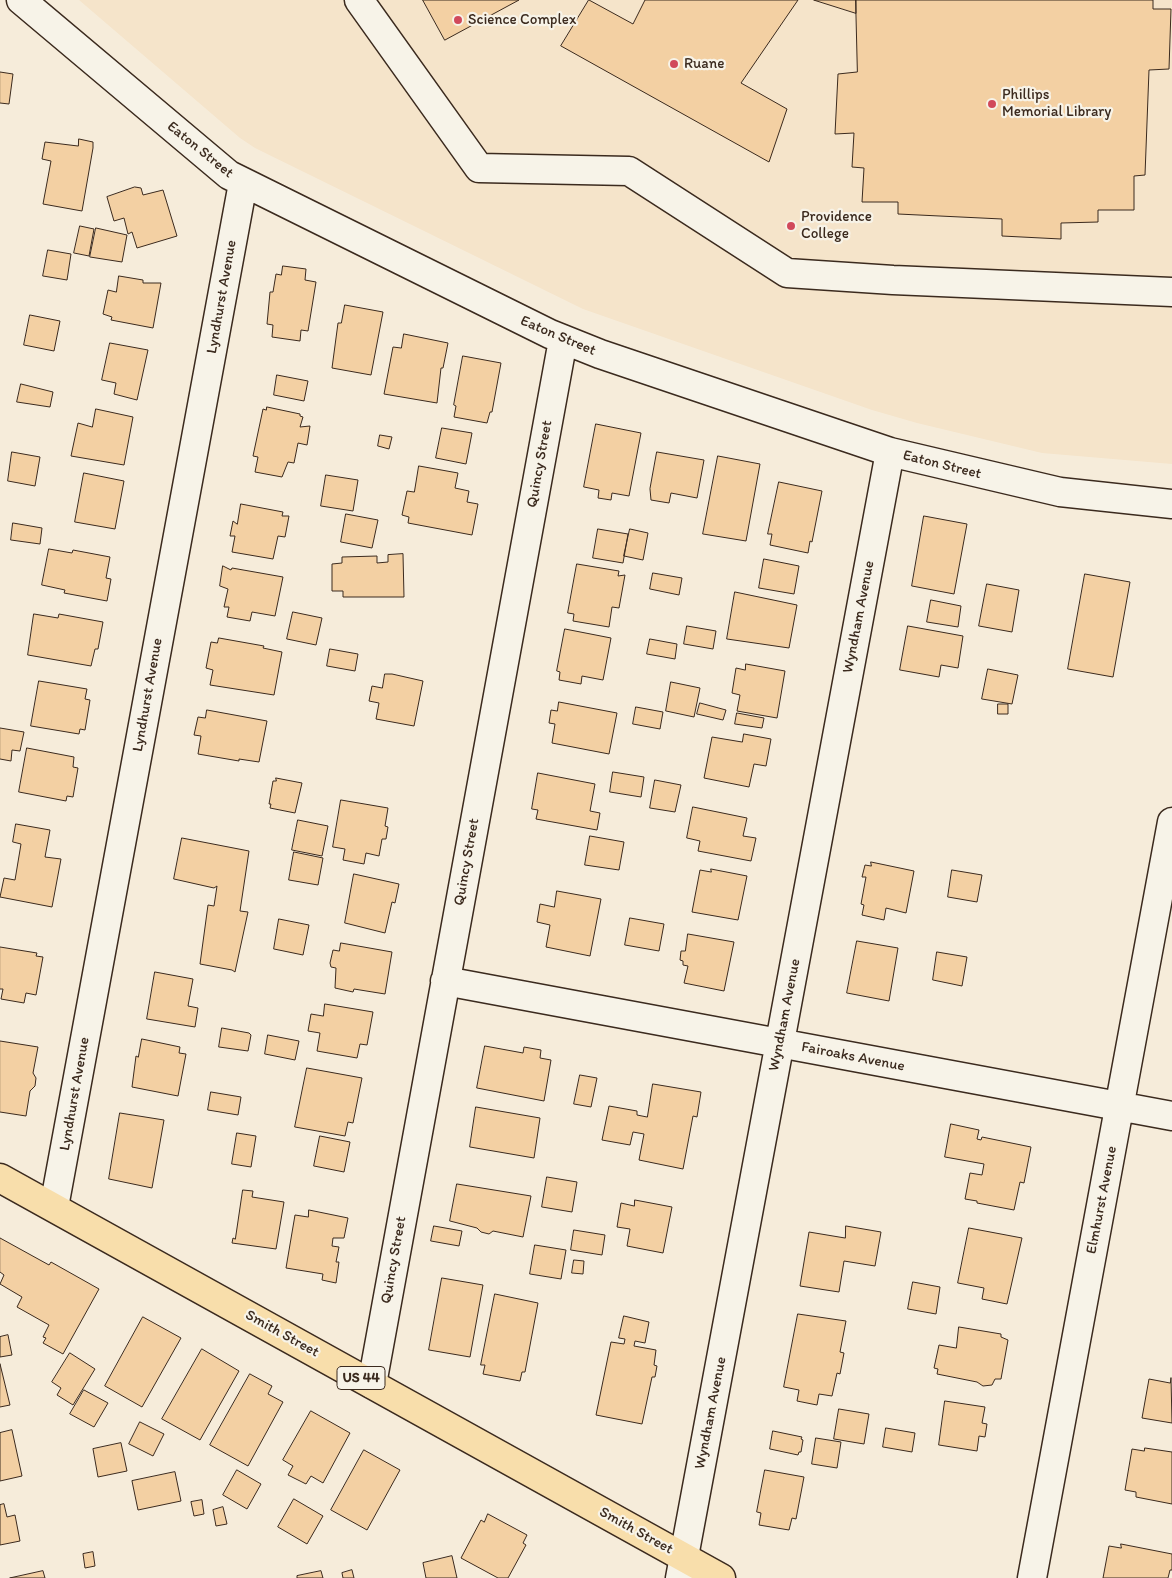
<!DOCTYPE html>
<html>
<head>
<meta charset="utf-8">
<style>
	body { margin:0 }
	canvas { display:block; background:#f6ecda }
</style>
</head>
<body>
<canvas width="1172" height="1578"></canvas>
<script>
const ctx = document.querySelector('canvas').getContext('2d');
ctx.lineJoin = 'round';
function fillPath(path, color) {
  ctx.fillStyle = color;
  ctx.fill(path, 'evenodd');
}
function stroke(path, color, width, dash) {
  ctx.strokeStyle = color;
  ctx.lineWidth = width;
  ctx.lineCap = dash ? 'butt' : 'round';
  ctx.setLineDash(dash || []);
  ctx.stroke(path);
}
function drawText(font, color, halo, rows, align = 'center') {
  ctx.font = font + ' Itim,sans-serif';
  ctx.lineWidth = 4.5;
  ctx.setLineDash([]);
  ctx.textBaseline = 'middle';
  ctx.strokeStyle = halo;
  ctx.fillStyle = color;
  for (const [text, x, y, turn = 0] of rows) {
    ctx.save();
    ctx.translate(x, y);
    ctx.rotate((+turn || 0) * Math.PI / 180);
    ctx.textAlign = isNaN(turn) ? turn : align;
    if (halo) ctx.strokeText(text, 0, 0);
    ctx.fillText(text, 0, 0);
    ctx.restore();
  }
}
fillPath(new Path2D(`
	M79,0H1172V464L1042,453L917,423L872,410L583,309L255,148L240,138Z`), '#f5e4ca');
const building = new Path2D(`
	M423,0H519L445,40Z
	M589,0L633,24L645,0H798L741,83L787,109L769,162L561,46Z
	M814,0H856V13Z
	M856,0H1153V9H1171L1169,69L1149,70L1145,175L1134,176V210H1098V222L1061,223V239L1002,236V219L898,214V202H862L864,168L852,167L854,133L835,134L838,74L857,72Z
	M0,72L13,74L9,104L0,103Z
	M79,139L93,142V148L82,211L43,204L51,161L42,159L45,142L78,146Z
	M135,187L141,188L143,195L163,190L177,236L137,248L132,232L128,234L124,218L114,221L107,197Z
	M80,226L94,229L89,256L74,253Z
	M96,228L127,235L122,262L90,257Z
	M48,250L71,254L67,280L43,276Z
	M283,266L306,269L305,280L316,282L308,331L301,330L300,341L272,337L273,325L267,324L270,292H273L276,274L281,275Z
	M119,276L143,280V283H161L153,328L111,320L112,317L103,314L108,290L116,292Z
	M345,305L383,312L371,375L332,368L338,323H341Z
	M30,315L60,321L54,351L24,345Z
	M404,334L448,343L443,368H441L437,403L384,394L393,347L401,348Z
	M110,343L148,350L137,400L114,394L116,383L102,380Z
	M463,356L501,363L492,412H490L487,423L454,417L456,406L454,405Z
	M277,375L308,381L304,401L274,395Z
	M21,384L53,392L50,407L17,402Z
	M267,407L300,414V416L303,417L300,427L310,426L307,445L298,443L294,463L288,462L282,477L255,472L258,457L253,456L263,409L266,410Z
	M96,409L133,417L124,465L71,456L78,423L92,427Z
	M596,424L641,433L629,496L612,493L611,500L598,498L599,490L584,487Z
	M442,428L472,433L466,464L436,458Z
	M380,435L392,437L389,449L378,446Z
	M12,452L40,457L35,486L8,481Z
	M657,452L704,460L697,498L671,493L669,503L651,500L650,489Z
	M718,456L760,464L746,541L703,534Z
	M419,466L458,473L455,488L469,491L467,502L478,504L472,535L408,523L409,517L402,515L407,491L414,492Z
	M84,473L124,481L115,529L75,522Z
	M326,475L358,480L353,511L321,506Z
	M779,482L822,491L812,542L810,541L808,553L770,545L772,534H768Z
	M241,504L283,512L282,516H289L285,537L278,536L273,559L232,552L235,536H230L233,521L237,524Z
	M346,514L378,520L372,548L341,542Z
	M924,516L967,524L954,594L912,586Z
	M13,523L42,528L40,544L11,540Z
	M598,529L628,534L623,563L593,558Z
	M630,529L648,533L643,560L624,556Z
	M49,549L72,553L73,550L110,557L106,578L111,579L107,601L64,593L65,590L42,585Z
	M403,554L404,597H343V591H332V564L342,563V557L377,556V563L388,562V555Z
	M764,559L799,566L794,594L759,588Z
	M577,564L619,571L618,576L625,575L619,608L612,607L609,627L573,621L574,614L568,613Z
	M223,566L231,570L232,568L283,577L275,616L252,612L250,621L227,617L229,607H224L228,589L220,586Z
	M653,573L682,578L679,595L650,589Z
	M1085,574L1130,582L1113,677L1068,669Z
	M987,584L1019,590L1012,632L979,626Z
	M735,592L797,605L789,648L727,639Z
	M931,600L961,606L958,627L927,622Z
	M293,612L322,618L316,645L287,639Z
	M34,614L58,618L59,614L103,622L98,649H95L91,666L28,655Z
	M687,626L716,631L713,649L684,644Z
	M908,626L963,636L958,668L941,665L939,677L900,670Z
	M565,629L611,638L603,680L582,676L581,684L559,680L560,672L557,671Z
	M219,638L264,646L263,648L282,652L274,695L210,685L213,670L206,668L211,642L217,643Z
	M650,639L677,644L675,659L647,654Z
	M330,649L358,654L355,671L327,666Z
	M746,664L785,671L777,718L737,711L740,695L732,693L736,668L745,670Z
	M988,669L1018,675L1012,704L982,699Z
	M385,674H392L423,681L414,726L376,719L379,703L369,701L372,686L382,688Z
	M39,681L87,689L85,699L90,700L85,730L80,729L79,734L31,726Z
	M671,682L700,688L694,717L666,711Z
	M559,702L617,713L609,754L552,743L555,724L549,723L551,710L557,711Z
	M700,703L726,710L723,720L697,714Z
	M998,704H1008V714H998Z
	M636,707L663,712L660,729L633,724Z
	M207,710L267,721L259,762L239,759V761L198,754L201,736L194,735L198,717L205,718Z
	M737,713L764,718L762,728L735,724Z
	M0,728L24,732L20,751L12,750L11,761L0,759Z
	M744,734L771,739L766,766L754,764L749,787L704,778L712,737L742,742Z
	M27,748L74,757L73,767L78,768L73,797L67,796L66,801L19,792Z
	M613,772L644,777L641,797L610,792Z
	M538,773L595,784L590,811L600,813L597,830L536,819L538,810L532,809Z
	M276,778L302,783L295,813L270,808L271,804H269L273,781H276Z
	M655,780L681,785L675,812L650,808Z
	M341,800L388,808L385,826L388,827L386,839H382L379,856L366,853L364,864L343,860L345,849L333,847Z
	M693,807L747,818L743,836L756,838L751,861L698,851L700,841L687,838Z
	M298,820L328,826L322,856L292,850Z
	M16,824L50,830L45,857L61,859L52,907L0,897L4,878L15,880L21,844L13,842Z
	M590,836L624,842L619,870L585,865Z
	M182,838L249,851L240,911L248,912L235,972L232,970L200,964L208,905L214,906L217,886L214,888L174,879Z
	M294,852L323,858L318,885L289,880Z
	M871,862L914,871L906,913L886,908L884,920L862,915L864,905L861,904L866,877H862L865,865L871,866Z
	M711,869L747,876L738,920L692,912L700,870L711,872Z
	M952,870L982,875L977,902L948,897Z
	M354,874L399,884L395,903L392,902L385,933L345,923Z
	M557,891L601,899L590,956L546,947L550,925L537,922L540,904L554,907Z
	M630,918L664,924L659,951L625,945Z
	M279,919L309,925L303,955L274,949Z
	M688,934L734,942L724,991L684,983L688,966L683,965V961L680,960L681,951H685Z
	M857,941L898,948L889,1001L847,993Z
	M341,943L392,952L385,994L354,989L353,992L335,988L336,968L331,967L330,963L333,950L339,951Z
	M0,947L37,953L36,956L43,957L36,995L26,993L24,1003L1,999L3,989H0Z
	M937,952L967,957L962,986L933,980Z
	M155,972L193,979L188,1006L198,1008L195,1027L147,1019Z
	M325,1004L373,1012L367,1045L360,1044L357,1058L317,1051L320,1033L308,1031L311,1014L323,1016Z
	M222,1028L249,1033L251,1035L248,1051L219,1047Z
	M268,1035L299,1041L295,1060L265,1054Z
	M142,1039L180,1047L179,1053L186,1054L178,1096L132,1087L136,1056L138,1057Z
	M0,1041L38,1047L33,1073L36,1078L35,1086L30,1091L26,1116L0,1112Z
	M485,1046L523,1053L524,1047L541,1050L540,1058L551,1060L544,1101L477,1088Z
	M307,1068L362,1078L353,1123L348,1122L345,1136L295,1127Z
	M580,1075L597,1078L591,1107L574,1104Z
	M653,1084L701,1092L697,1117L693,1116L683,1169L639,1160L644,1134L633,1132L630,1145L602,1140L609,1106L637,1111V1115L647,1117Z
	M211,1092L241,1097L238,1115L208,1110Z
	M476,1107L540,1118L534,1158L470,1147Z
	M120,1113L164,1120L152,1188L109,1179Z
	M951,1124L979,1130L977,1139L981,1140L982,1137L1031,1147L1024,1183L1020,1182L1014,1210L977,1203V1201L965,1199L970,1173L982,1175L984,1164L945,1157Z
	M237,1133L256,1136L251,1167L232,1164Z
	M320,1136L350,1142L344,1172L314,1166Z
	M547,1177L577,1182L572,1212L542,1207Z
	M457,1184L531,1196L523,1237L493,1231L489,1234L481,1232L477,1228L450,1221Z
	M243,1190L253,1191L252,1197L284,1202L276,1249L232,1243L233,1238L235,1239Z
	M635,1200L672,1207L663,1253L627,1246L630,1229L617,1227L621,1203L634,1206Z
	M309,1210L348,1218L344,1238H333L332,1246L339,1247L336,1262H339L336,1283L322,1280L323,1274L286,1268L295,1215L308,1217Z
	M434,1226L462,1231L459,1246L431,1241Z
	M846,1226L881,1232L875,1266L844,1261L839,1292L800,1286L809,1232L845,1238Z
	M969,1228L1022,1238L1007,1304L982,1299L984,1288L958,1283Z
	M574,1230L605,1235L602,1255L571,1250Z
	M0,1238L49,1265L51,1262L99,1289L63,1354L43,1343L46,1338L43,1337L49,1325L17,1307L22,1297L0,1284L4,1275L0,1272Z
	M535,1245L566,1250L561,1279L530,1274Z
	M574,1260L584,1261L583,1274L572,1273Z
	M442,1278L483,1285L470,1357L429,1350Z
	M913,1282L940,1287L936,1314L908,1309Z
	M495,1294L538,1303L525,1372H522L520,1381L483,1374L485,1365H481Z
	M798,1314L846,1321L840,1352L844,1353L840,1374L837,1373L832,1396L819,1394L817,1405L797,1401L799,1390L784,1387Z
	M624,1316L649,1322L645,1343L635,1341L634,1346L656,1350L654,1365L657,1366L655,1377H652L642,1424L596,1415L611,1342L624,1344L625,1339L619,1338Z
	M143,1317L181,1338L142,1407L105,1386Z
	M959,1327L1001,1334V1337L1008,1340L1001,1379H995L992,1385L983,1386L977,1382L937,1374L938,1369L934,1368L939,1345L956,1348Z
	M8,1335L12,1355L0,1357V1337Z
	M202,1349L239,1371L200,1440L162,1419Z
	M70,1353L95,1369L73,1405L57,1395L61,1388L52,1382Z
	M0,1364L10,1405L0,1407Z
	M250,1374L272,1386L268,1394L283,1402L248,1466L210,1445Z
	M1171,1378L1172,1423L1142,1418L1149,1379L1170,1383Z
	M84,1390L108,1403L94,1427L70,1414Z
	M945,1401L985,1407L982,1423L987,1424L985,1437L979,1436L977,1451L939,1445Z
	M839,1409L869,1414L864,1444L834,1439Z
	M311,1411L350,1433L323,1483L311,1476L306,1484L288,1475L293,1466L283,1460Z
	M140,1422L164,1434L153,1456L129,1444Z
	M886,1428L915,1433L912,1452L883,1447Z
	M12,1430L22,1476L0,1481V1433Z
	M773,1431L802,1437L801,1439L803,1440L801,1452H799L798,1455L770,1449Z
	M816,1438L841,1442L837,1468L812,1464Z
	M121,1443L127,1471L98,1477L93,1449Z
	M1145,1448L1172,1452V1504L1136,1497V1492L1125,1490L1132,1449L1144,1451Z
	M364,1450L400,1470L367,1530L331,1510Z
	M237,1470L261,1484L247,1509L223,1495Z
	M765,1470L804,1477L796,1519L792,1518L789,1530L759,1525L761,1513L757,1512Z
	M175,1472L181,1501L138,1510L132,1481Z
	M294,1499L323,1516L307,1544L278,1527Z
	M202,1500L204,1514L194,1516L191,1502Z
	M4,1504L7,1517L15,1515L20,1541L0,1545V1505Z
	M223,1507L227,1524L216,1526L213,1510Z
	M488,1514L527,1535L523,1543L526,1545L508,1578H498L461,1558L481,1520L484,1522Z
	M1121,1544L1172,1554V1570H1170L1168,1578H1103L1109,1546L1121,1548Z
	M93,1552L95,1566L85,1568L83,1554Z
	M452,1556L457,1578H426L423,1563Z
	M352,1570L354,1578H343L342,1573Z
	M43,1571L45,1578H10Z
	M321,1571L323,1578H297V1576Z`);
fillPath(building, '#f3d0a3');
stroke(building, '#3b2a1e', 1);
const minor = new Path2D(`
	M21,0L229,175L550,334L600,354L890,452L1060,492L1172,504
	M359,0L479,168L629,171L787,273L893,280L1172,292
	M445,981L1172,1116
	M54,1207L243,183
	M372,1384L563,340
	M680,1578L890,452
	M1032,1578L1172,822`);
const major = new Path2D(`
	M0,1178L721,1578`);
stroke(minor, '#3b2a1e', 31);
stroke(major, '#3b2a1e', 31);
stroke(minor, '#f7f3e8', 28);
stroke(major, '#f8deab', 28);
for (const [x, y, r, color] of [
	[458,20,5,"#d1495b"],
	[674,64,5,"#d1495b"],
	[992,104,5,"#d1495b"],
	[791,226,5,"#d1495b"]
]) {
  const dot = new Path2D();
  dot.arc(x, y, r, 0, 2 * Math.PI);
  ctx.fillStyle = color;
  ctx.fill(dot);
  stroke(dot, '#f7f3e8', 2);
}
for (const [x, y, w] of [
	[361,1378,48]
]) {
  const box = new Path2D();
  box.roundRect(x - w / 2, y - 11.5, w, 23, 4);
  ctx.fillStyle = '#f7f3e8';
  ctx.fill(box);
  stroke(box, '#3b2a1e', 1);
}
drawText('bold 14px', '#3b2a1e', null, [
	["US 44",361,1378]
]);
drawText('15px', '#3b2a1e', '#f7f3e8', [
	["Science Complex",468,20],
	["Ruane",684,64],
	["Phillips",1002,95],
	["Memorial Library",1002,112],
	["Providence",801,217],
	["College",801,234]
], 'left');
drawText('15px', '#3b2a1e', '#f7f3e8', [
	["Eaton Street",200,150,39],
	["Lyndhurst Avenue",222,297,-80],
	["Eaton Street",558,336,23],
	["Quincy Street",540,464,-80],
	["Eaton Street",942,465,14],
	["Wyndham Avenue",859,617,-79],
	["Lyndhurst Avenue",148,695,-80],
	["Quincy Street",467,862,-80],
	["Wyndham Avenue",785,1015,-79],
	["Fairoaks Avenue",853,1057,11],
	["Lyndhurst Avenue",75,1094,-80],
	["Elmhurst Avenue",1102,1200,-79],
	["Quincy Street",394,1260,-80],
	["Smith Street",282,1334,29],
	["Wyndham Avenue",711,1413,-79],
	["Smith Street",636,1531,29]
]);
</script>
</body>
</html>
